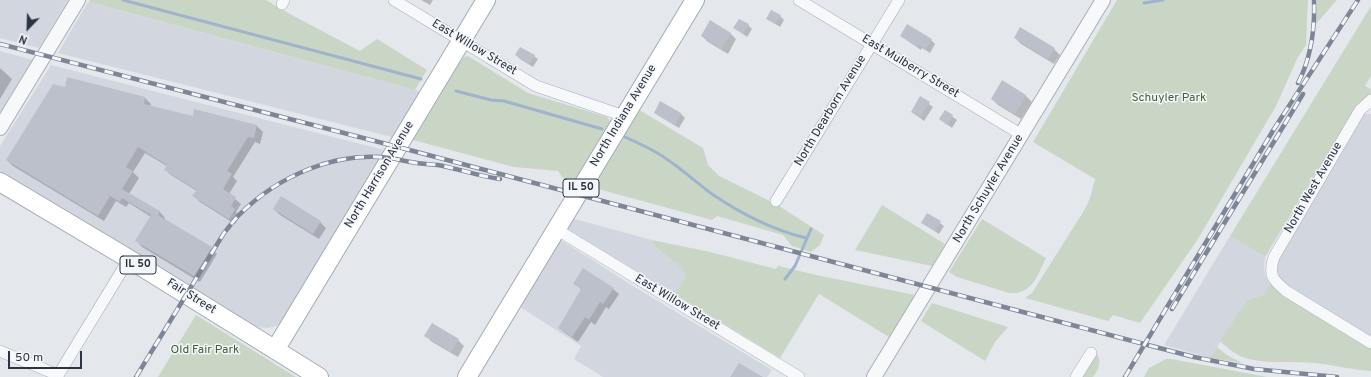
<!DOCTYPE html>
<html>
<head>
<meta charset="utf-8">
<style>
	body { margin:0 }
	#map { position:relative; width:1371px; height:377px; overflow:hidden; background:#e4e7ec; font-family:Overpass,sans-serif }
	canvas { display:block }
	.north { position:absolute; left:8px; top:8px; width:40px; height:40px; -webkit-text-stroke:3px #f4f6f9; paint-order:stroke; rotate:203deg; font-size:11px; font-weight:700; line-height:16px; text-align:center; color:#2b3445 }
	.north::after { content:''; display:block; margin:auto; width:14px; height:18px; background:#2b3445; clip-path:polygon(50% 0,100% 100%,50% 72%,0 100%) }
	.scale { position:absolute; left:8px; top:351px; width:74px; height:18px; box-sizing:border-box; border:2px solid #2b3445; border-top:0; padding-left:5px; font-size:12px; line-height:14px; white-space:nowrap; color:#2b3445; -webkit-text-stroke:3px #f4f6f9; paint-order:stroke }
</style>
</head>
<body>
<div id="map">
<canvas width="1371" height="377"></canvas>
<div class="north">N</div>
<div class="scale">50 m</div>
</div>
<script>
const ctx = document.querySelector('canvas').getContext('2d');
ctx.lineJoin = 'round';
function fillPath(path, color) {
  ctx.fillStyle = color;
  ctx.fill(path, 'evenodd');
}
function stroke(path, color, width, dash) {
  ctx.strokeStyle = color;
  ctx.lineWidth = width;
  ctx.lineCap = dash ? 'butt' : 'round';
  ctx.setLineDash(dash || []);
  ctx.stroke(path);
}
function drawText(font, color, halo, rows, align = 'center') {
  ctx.font = font + ' Overpass,sans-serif';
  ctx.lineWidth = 3;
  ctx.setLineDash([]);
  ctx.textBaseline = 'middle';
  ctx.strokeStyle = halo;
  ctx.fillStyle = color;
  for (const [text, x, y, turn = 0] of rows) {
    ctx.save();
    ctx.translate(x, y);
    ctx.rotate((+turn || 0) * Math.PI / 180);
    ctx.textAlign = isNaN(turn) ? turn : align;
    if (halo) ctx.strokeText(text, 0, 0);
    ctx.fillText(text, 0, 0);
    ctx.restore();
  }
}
fillPath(new Path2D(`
	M0,0H68L39,48L0,38Z
	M88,2L415,90L424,92L396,138L58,53Z
	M0,51L33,60L0,113Z
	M51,65L388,151L284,321L276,326L268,328L257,327L236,318L0,172V146Z
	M1364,114H1371V338L1286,286L1280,281L1277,273L1278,258L1361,117Z
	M571,218L652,240L654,246L678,265L686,275L675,294L568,230L567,227Z
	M1230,236L1265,257L1264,269L1266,277L1270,284L1263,295L1247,300L1210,358L1164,345Z
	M558,240H561L633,286L772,370L767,377H603L574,359L581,346L517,305Z`), '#d2d6de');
fillPath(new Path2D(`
	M90,0H266L288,13L360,51L377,39L427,70L415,90L89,2Z
	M1117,0H1308L1306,45L1298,57L1276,106L1198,239L1140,323L1113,315L1108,321L1025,298L1032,293L1085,209L1090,198L1095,179L1033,142Z
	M1317,0H1337L1316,24Z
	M1371,6V76L1365,86L1371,89V95L1365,98L1357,105L1265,257L1230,236Z
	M468,56L528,93L607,117L610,121V126L576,182L565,181L558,171L514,167L413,140L461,60L464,57Z
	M636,108L703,148L708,165L719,176L776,204L824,235L820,245L811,252L792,246L783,235L717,216L712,220L598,189L590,185Z
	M882,205L945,244L932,266L855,250Z
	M982,219L1046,258C1037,276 1032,295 1009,293L957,277L949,272Z
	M652,240L710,252L776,269L778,266L821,276L915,295L889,337L819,294L780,358L675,294L686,275L678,265L654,246Z
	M1270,284L1371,347V371C1352,370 1335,365 1316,363C1294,361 1260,365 1240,356C1232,352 1226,347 1220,341L1247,300L1263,295Z
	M932,303L1008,327L995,342L985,361L921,321Z
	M196,315L296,377H158Z
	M1217,347L1227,355L1242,363L1210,358Z
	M1096,352C1102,361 1099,369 1093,377H1081Z
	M1166,359H1171L1267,377H1144L1149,368Z`), '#c9d6c5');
fillPath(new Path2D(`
	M421,0H433L430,5Z
	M780,16L784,20L780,27L767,18Z
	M748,25L752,29L747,37L735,28Z
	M730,33L736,39L728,54L708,42L702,36Z
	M901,36L931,40L935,44L930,53L922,48L921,50Z
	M1015,38L1054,49L1060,55L1054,64L1021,44Z
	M516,55L534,56L538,59L533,67L520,59Z
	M0,68L12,79L0,99Z
	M1003,82L1026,96L1032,102L1021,119L998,105L992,99Z
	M65,88L145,98L151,104L150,106L193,117L257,126L263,132L260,144L255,142L233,177L237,181L229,194L241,204L236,212L240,216L235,224L200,202L194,196L197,191L171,175L165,169L167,166L145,153L133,172L139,178L129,194L160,212L165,218V220L211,248L217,254L200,282L142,247L137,241L151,217L129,203L126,207L116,201L104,221L13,166L7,160Z
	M921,98L933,107L924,121L912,112Z
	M661,102L681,114L685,118L679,128L659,116L655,113Z
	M945,111L957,120L952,128L940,119Z
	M274,209L320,222L326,228L319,239L280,215Z
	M927,214L944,226L939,234L922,223Z
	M574,283L613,289L619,294L609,309L606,307L595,325L591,322L578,342L565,333L559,328L582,290Z
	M433,324L458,340L464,346L458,357L432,342L426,336Z`), '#0003');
stroke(new Path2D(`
	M123,0L421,79
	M1144,3L1163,0
	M456,91L491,100L504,101L602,129
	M625,137C640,144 655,150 668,160C683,170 697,183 712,194C740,213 773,230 806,238
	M785,279L795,266L811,229`), '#9fb4cc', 3);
fillPath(new Path2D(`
	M771,10L781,15L775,24L766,19Z
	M739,19L749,24L743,34L733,28Z
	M710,20L731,33L721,49L701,36Z
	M907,24L932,39L926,49L918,45L917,47L900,36Z
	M1020,27L1055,48L1048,59L1014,38Z
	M520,47L535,55L529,64L515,55Z
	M67,77L145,97L144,104L193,116L194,109L257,125L254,138L248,137L227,171L232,174L223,189L236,197L231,206L235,209L229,219L192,196L197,190L164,170L167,165L138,147L126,167L133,171L122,189L160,211L158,215L212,247L194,276L135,241L151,215L122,198L120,202L110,196L98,216L6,160L53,84L65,87Z
	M1002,80L1026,95L1015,114L991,99Z
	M920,96L930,102L920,118L911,112Z
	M660,101L681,113L675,125L654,113Z
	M945,110L953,115L947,125L939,119Z
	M281,196L321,221L313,234L273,209Z
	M927,213L941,221L935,231L921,223Z
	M583,268L614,288L603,304L600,302L589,320L585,317L572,337L558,328L581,289L573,284Z
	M432,323L459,339L451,352L424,336Z
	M739,363L763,377H730Z`), '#bbc0ca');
const minor = new Path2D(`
	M394,0L536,86L624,116
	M799,0L1022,135
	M282,4L284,0
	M1371,100L1360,110L1274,257C1268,275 1273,280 1286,291L1371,343
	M776,201L899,0
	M556,229L799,377
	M0,351L58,375
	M57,377L129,259
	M1076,377L1091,353`);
const tertiary = new Path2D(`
	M0,128L78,0
	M874,377L1103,0`);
const primary = new Path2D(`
	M0,182L129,259L319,377
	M275,350L486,0
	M467,377L695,0`);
stroke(minor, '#a9aeb7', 12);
stroke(tertiary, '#a9aeb7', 16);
stroke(primary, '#a3abb8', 20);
stroke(minor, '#f7f8fa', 11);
stroke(tertiary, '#f7f8fa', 14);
stroke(primary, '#fff', 18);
const rail = new Path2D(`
	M0,44L398,147L1144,344L1194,357L1254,369L1337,377
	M1298,83C1311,58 1315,28 1314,0
	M1172,309L1303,94
	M136,377L224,233C229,227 234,220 239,215C278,176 335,151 390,158C397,159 404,161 411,162C420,164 429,164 438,165C459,169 479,176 500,179
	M1125,377L1274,129L1358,0`);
stroke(rail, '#7d8696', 4.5);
stroke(rail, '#f4f6f9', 3, [9]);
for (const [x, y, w] of [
	[581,188,36],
	[138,265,36]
]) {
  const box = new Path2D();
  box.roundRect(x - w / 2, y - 9, w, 18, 3);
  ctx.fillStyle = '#f4f6f9';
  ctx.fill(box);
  stroke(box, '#2b3445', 1);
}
drawText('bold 11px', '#2b3445', null, [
	["IL 50",581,188],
	["IL 50",138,265]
]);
drawText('12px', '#2b3445', '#f4f6f9', [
	["East Willow Street",474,48,31],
	["East Mulberry Street",910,67,31],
	["North Dearborn Avenue",831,111,-59],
	["North Indiana Avenue",624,116,-59],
	["North Harrison Avenue",380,175,-59],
	["North West Avenue",1314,188,-60],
	["North Schuyler Avenue",989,189,-59],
	["Fair Street",191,297,32],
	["East Willow Street",677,303,31]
]);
drawText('12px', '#3f6138', '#f4f6f9', [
	["Schuyler Park",1169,99],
	["Old Fair Park",205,351]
]);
</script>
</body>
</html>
